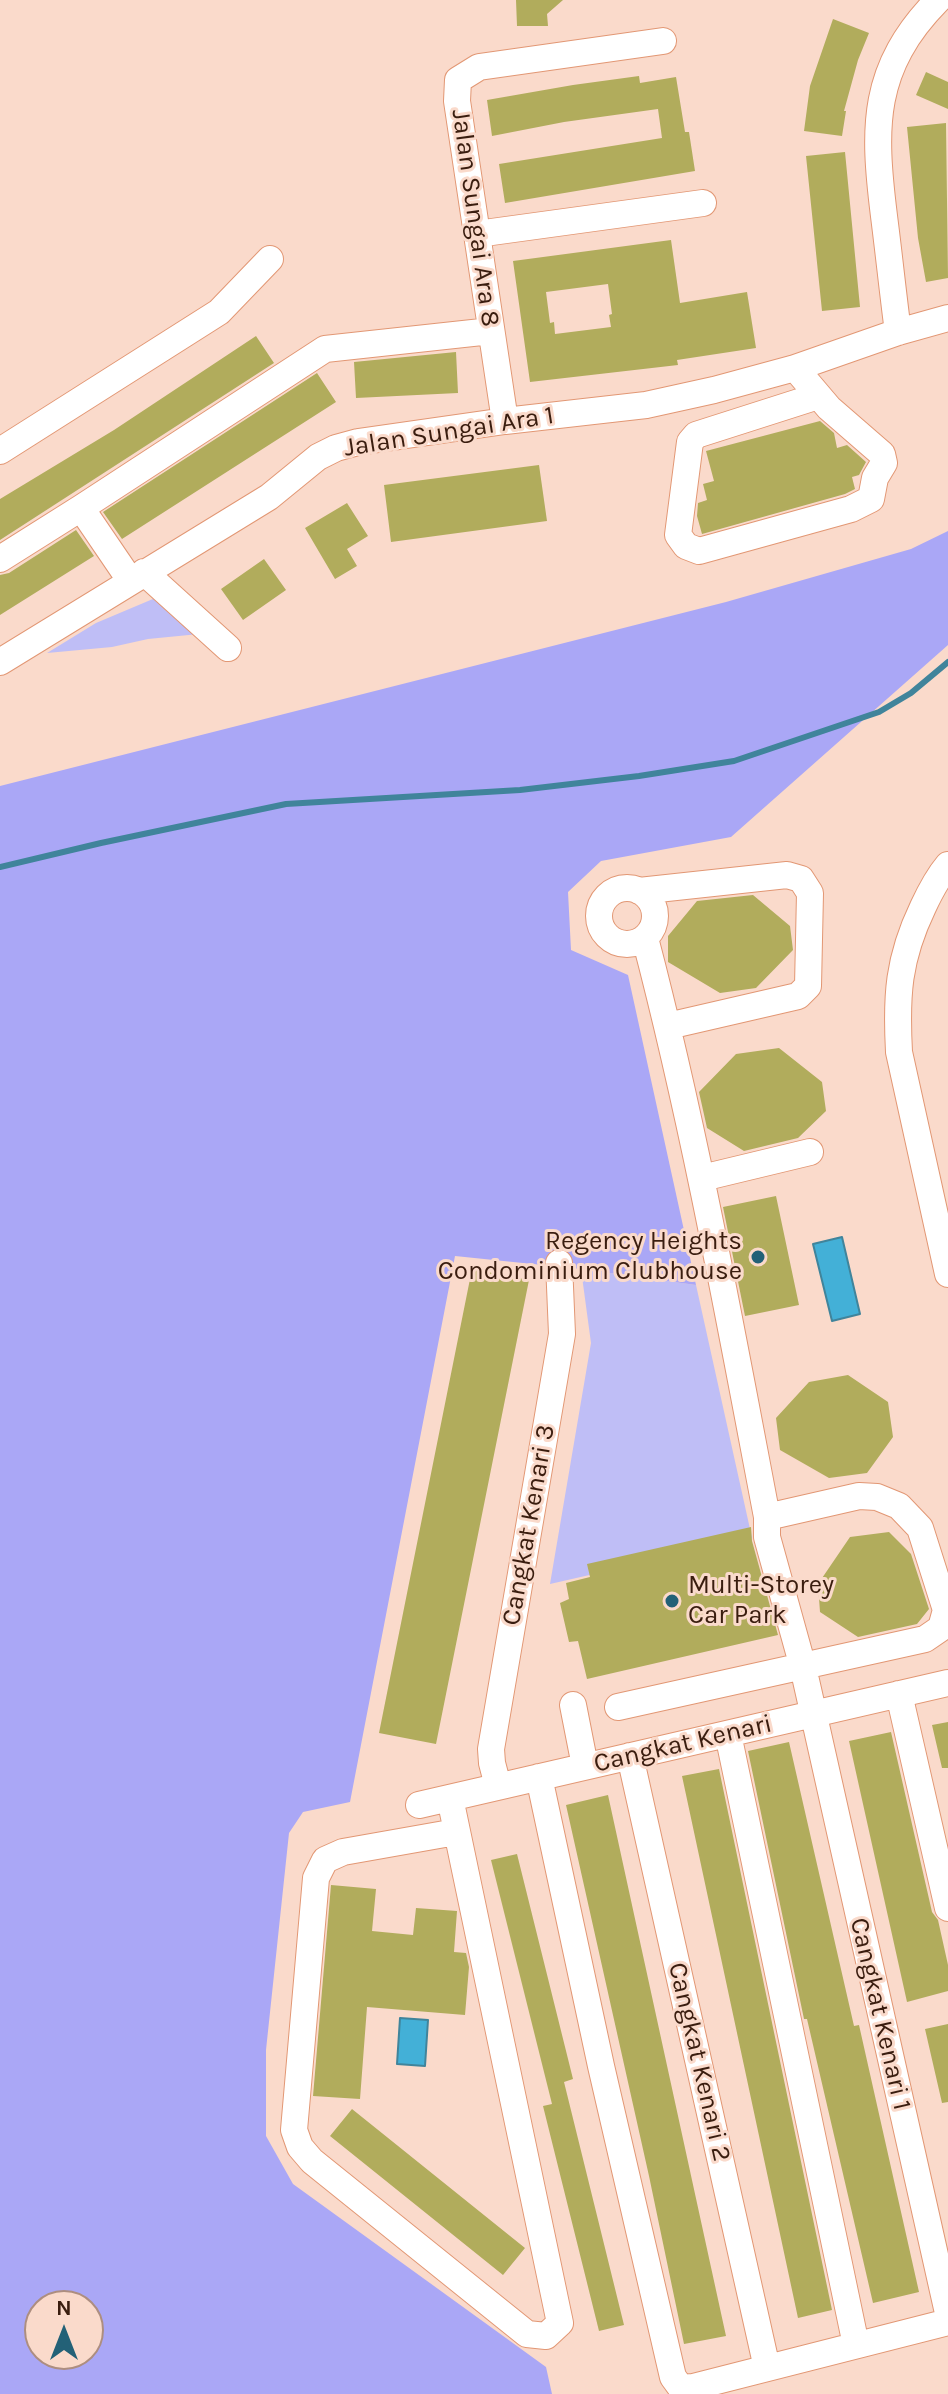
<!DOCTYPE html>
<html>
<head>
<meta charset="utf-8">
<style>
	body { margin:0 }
	#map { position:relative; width:948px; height:2394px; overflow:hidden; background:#fadacb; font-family:Karla,sans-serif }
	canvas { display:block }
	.north { position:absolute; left:24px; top:2290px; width:80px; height:80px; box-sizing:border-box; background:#fadacb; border:2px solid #ad8e80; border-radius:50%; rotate:0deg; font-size:22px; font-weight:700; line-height:32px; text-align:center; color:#3a1d0f }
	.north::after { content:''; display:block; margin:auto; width:28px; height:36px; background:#236177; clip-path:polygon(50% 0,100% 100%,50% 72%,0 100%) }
</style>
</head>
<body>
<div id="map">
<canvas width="948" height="2394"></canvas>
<div class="north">N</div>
</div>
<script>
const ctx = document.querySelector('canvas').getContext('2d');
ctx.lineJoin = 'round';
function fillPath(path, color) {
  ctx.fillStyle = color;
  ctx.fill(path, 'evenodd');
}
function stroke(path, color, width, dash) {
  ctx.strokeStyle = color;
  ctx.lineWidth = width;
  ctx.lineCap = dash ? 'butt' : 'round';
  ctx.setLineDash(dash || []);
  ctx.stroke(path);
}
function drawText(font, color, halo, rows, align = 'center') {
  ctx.font = font + ' Karla,sans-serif';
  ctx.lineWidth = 6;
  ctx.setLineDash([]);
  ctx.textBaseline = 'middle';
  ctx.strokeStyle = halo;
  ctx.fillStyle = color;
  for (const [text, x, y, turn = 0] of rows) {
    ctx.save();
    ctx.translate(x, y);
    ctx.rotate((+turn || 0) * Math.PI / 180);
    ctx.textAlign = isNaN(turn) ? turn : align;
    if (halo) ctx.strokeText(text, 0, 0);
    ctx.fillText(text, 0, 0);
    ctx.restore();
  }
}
fillPath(new Path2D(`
	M160,596L199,634L148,639L112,647L47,653L96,623Z
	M581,1269L696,1285L752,1538L550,1584L591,1343Z`), '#bfbef6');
fillPath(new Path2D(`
	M948,531V645L731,837L601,861L568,892L571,950L628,975L696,1285L581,1269L455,1256L350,1802L303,1812L289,1833L266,2050V2136L293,2184L546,2367L552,2394H0V786L726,602L911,549ZM40,2306H88V2354H40Z`), '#aaa7f6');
const water = new Path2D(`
	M842,1237L860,1314L832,1321L813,1244Z
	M400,2018L428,2020L425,2066L397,2064Z`);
fillPath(water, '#43b0d7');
stroke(water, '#40849b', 2);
stroke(new Path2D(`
	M0,867L101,843L286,804L520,790L639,776L734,761L879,712L911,693L948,662`), '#40849b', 6);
fillPath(new Path2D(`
	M516,0H563L547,14L548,26H517Z
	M833,19L869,33L858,60L844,111H846L842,136L804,131L810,86Z
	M926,72L948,82V109L916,95Z
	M639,76L640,83L676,77L685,132H689L695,171L505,203L499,164L662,138L658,109L564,122L492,136L487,100L573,85Z
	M946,123L948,278L926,282L918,238L907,127Z
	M845,152L860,307L822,311L806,156Z
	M671,240L680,303L747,292L756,348L677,360L678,365L530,382L513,261ZM608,284L612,314L609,315L611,327L555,334L554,322L550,323L546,292Z
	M256,336L274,363L0,540V499L114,430Z
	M456,352L458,393L356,398L354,362Z
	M317,373L336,402L122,539L103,512Z
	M820,421L834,433L837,448L847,445L866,462L859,475L852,477L855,489L845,494L702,534L697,516L698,503L707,500L703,484L714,481L706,451Z
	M539,465L547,521L391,542L384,485Z
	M347,503L368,536L347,549L357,566L335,579L305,528Z
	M76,530L94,556L0,615V575L9,573Z
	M264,559L286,590L243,620L221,589Z
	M753,895L790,926L793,950L756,988L720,993L668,962V936L697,901Z
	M779,1048L822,1082L826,1111L798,1138L744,1151L707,1128L699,1092L736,1054Z
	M776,1196L799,1305L745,1316L723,1207Z
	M472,1269L529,1280L436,1744L379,1733Z
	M848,1375L888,1402L893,1437L867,1473L829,1478L780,1450L776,1418L809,1382Z
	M751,1527L752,1541L778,1635L587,1679L578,1641L569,1642L560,1603L569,1599L566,1583L590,1577L587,1564Z
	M889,1532L911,1554L929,1609L917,1624L858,1637L820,1612L818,1584L850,1537Z
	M948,1722V1768H942L932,1725Z
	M891,1732L932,1912L938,1920L948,1965V1991L907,2002L849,1741Z
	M789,1742L854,2026L859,2025L919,2292L873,2303L807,2019H804L748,1751Z
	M719,1769L832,2310L798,2318L682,1776Z
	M608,1795L726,2336L684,2344L649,2176L566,1805Z
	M517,1854L573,2079L564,2082L624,2325L599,2331L543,2106L552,2104L491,1860Z
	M331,1885L376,1889L372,1931L413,1935L416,1908L457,1911L454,1952L466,1953L469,1967L465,2015L367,2007L360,2099L313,2096Z
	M948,2024V2102L942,2103L925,2029Z
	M352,2109L525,2248L503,2275L330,2136Z`), '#b1ac5c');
const minor = new Path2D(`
	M477,234L703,203
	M898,332C893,294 889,255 884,216C873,127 871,68 938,0
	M795,368L829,408L882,454L884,463L875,478L871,499L851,509L699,551L686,546L678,535L690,442L696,435L818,396
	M505,421L457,101L458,80L479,67L663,41
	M0,451L219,312L270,259
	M81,508L130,580
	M0,559L81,508L325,349L491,331
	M144,572L228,648
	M0,662L269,497L318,457L336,448L358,442L505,421L646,405L714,390L795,368L898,332L948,318
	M948,865C937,878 930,892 923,907C898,959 896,996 899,1052L948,1274
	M599 916a28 28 0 1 1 56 0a28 28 0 1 1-56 0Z
	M639,891L787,875L801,879L810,893L808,986L798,996L668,1026
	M645,938C695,1129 730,1323 767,1517V1537L803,1667L948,2313
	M702,1178L810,1152
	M899,1694L948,1908
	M573,1705L585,1766
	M618,1707L925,1639L941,1628L946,1610L920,1528L899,1506L877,1497L859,1496L767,1517
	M728,1734L856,2345
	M630,1756L767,2368
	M539,1777L601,2066L673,2377L681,2388L693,2387L948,2322
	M498,1786L492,1763L491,1749L562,1334L559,1263
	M450,1798L560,2323L546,2336L527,2334L312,2161L300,2147L294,2130L316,1878L325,1860L343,1852L456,1832
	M419,1805L948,1683`);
stroke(minor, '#e29774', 28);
stroke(minor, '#fff', 26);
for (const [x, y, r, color] of [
	[758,1257,8,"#236177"],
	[672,1601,8,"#236177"]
]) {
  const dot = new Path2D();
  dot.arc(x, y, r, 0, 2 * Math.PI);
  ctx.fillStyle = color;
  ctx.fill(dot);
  stroke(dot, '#fadacb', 3);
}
drawText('26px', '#3a1d0f', '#fadacb', [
	["Jalan Sungai Ara 8",475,218,82],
	["Jalan Sungai Ara 1",449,432,-9],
	["Cangkat Kenari 3",529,1525,-80],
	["Cangkat Kenari",683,1744,-13],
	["Cangkat Kenari 1",880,2014,77],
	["Cangkat Kenari 2",699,2062,77]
]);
drawText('26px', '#3a1d0f', '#fadacb', [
	["Regency Heights",742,1242],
	["Condominium Clubhouse",742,1272],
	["Multi-Storey",688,1586,"left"],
	["Car Park",688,1616,"left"]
], 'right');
</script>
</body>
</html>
